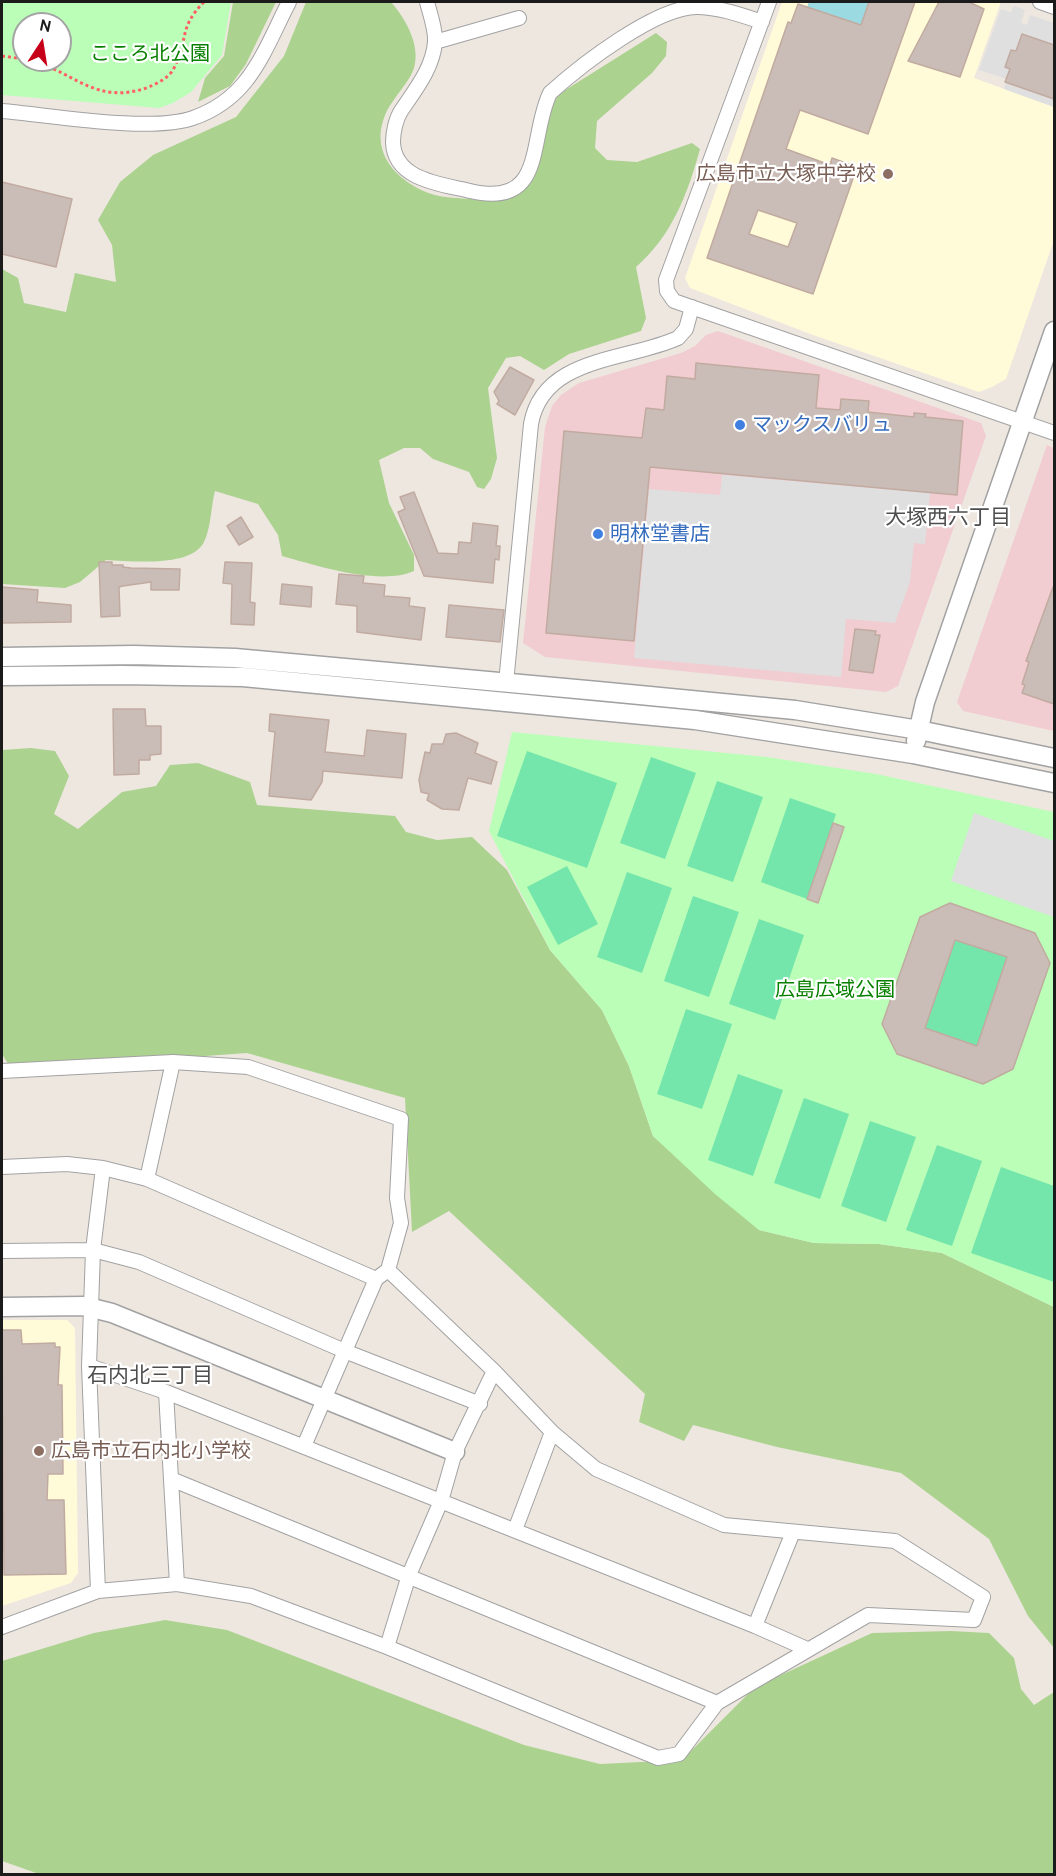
<!DOCTYPE html>
<html>
<head>
<meta charset="utf-8">
<style>
	body { margin:0 }
	#map { position:relative; width:1056px; height:1876px; overflow:hidden; background:#eee7e0; font-family:Cabin,sans-serif }
	canvas { display:block }
	.frame { position:absolute; inset:0; border:3px solid #1b1b1b; pointer-events:none }
	.north { position:absolute; left:12px; top:12px; width:60px; height:60px; box-sizing:border-box; background:#fff; border:2px solid #a4a4a4; border-radius:50%; rotate:12deg; font-size:16px; font-weight:700; line-height:24px; text-align:center; color:#1b1b1b }
	.north::after { content:''; display:block; margin:auto; width:21px; height:27px; background:#c7001a; clip-path:polygon(50% 0,100% 100%,50% 72%,0 100%) }
</style>
</head>
<body>
<div id="map">
<canvas width="1056" height="1876"></canvas>
<div class="frame"></div>
<div class="north">N</div>
</div>
<script>
const ctx = document.querySelector('canvas').getContext('2d');
ctx.lineJoin = 'round';
function fillPath(path, color) {
  ctx.fillStyle = color;
  ctx.fill(path, 'evenodd');
}
function stroke(path, color, width, dash) {
  ctx.strokeStyle = color;
  ctx.lineWidth = width;
  ctx.lineCap = dash ? 'butt' : 'round';
  ctx.setLineDash(dash || []);
  ctx.stroke(path);
}
function drawText(font, color, halo, rows, align = 'center') {
  ctx.font = font + ' Cabin,"Noto Sans JP",sans-serif';
  ctx.lineWidth = 4.5;
  ctx.setLineDash([]);
  ctx.textBaseline = 'middle';
  ctx.strokeStyle = halo;
  ctx.fillStyle = color;
  for (const [text, x, y, turn = 0] of rows) {
    ctx.save();
    ctx.translate(x, y);
    ctx.rotate((+turn || 0) * Math.PI / 180);
    ctx.textAlign = isNaN(turn) ? turn : align;
    if (halo) ctx.strokeText(text, 0, 0);
    ctx.fillText(text, 0, 0);
    ctx.restore();
  }
}
fillPath(new Path2D(`
	M718,331L981,423L986,436L898,686L886,692L545,657L523,643L545,427L552,406L561,395L579,383L681,353L695,346L706,335Z
	M1047,445L1054,448V731L963,711L957,702Z`), '#f1ccd0');
fillPath(new Path2D(`
	M782,2H1001L974,78L1054,107V240L1006,379L992,387L979,392L813,335L690,288L685,278Z
	M2,1320H67L75,1328L78,1573L71,1583L2,1606Z`), '#fffad8');
fillPath(new Path2D(`
	M233,2H276L246,64L230,86L198,102L205,78L224,56Z
	M306,2H391C405,18 421,45 414,68C409,84 390,100 384,118C370,156 401,185 435,195C446,198 460,198 471,199C492,202 510,203 526,187C549,161 540,122 559,94L656,33L667,42L666,56L652,73L597,121L595,148L607,160L637,162L692,143L700,149C688,193 672,236 636,267L646,318L641,331L569,354L544,370L520,356L506,358L488,388L497,458L491,479L484,489L477,487L469,472L433,459L420,448H404L379,460L389,503L414,555V571C380,586 318,566 282,556L278,535L258,504L215,491C211,506 211,528 204,542C191,568 131,561 106,560L80,582L65,588L2,584V269L18,278L24,303L66,312L75,273L116,282L112,245L98,220L120,182L153,155L236,117L284,56Z
	M31,748L55,751L69,776L54,814L78,829L122,792L156,786L170,765L198,763L250,782L257,805L395,816L406,832L437,840L472,837L507,870L550,950L602,1010L629,1066L653,1136L759,1230L814,1243L879,1244L942,1253L1054,1307V1648L1028,1616L989,1539L901,1473L777,1447L693,1425L684,1441L639,1422L645,1394L449,1211L412,1232L405,1098L247,1053L12,1070L2,1054V750Z
	M165,1620L227,1630L524,1745L600,1764L682,1760L755,1687L872,1633L951,1631L989,1633L1014,1658L1021,1689L1034,1705L1054,1692V1874H39L2,1861V1661L94,1633Z`), '#acd290');
fillPath(new Path2D(`
	M2,2H231L222,55L191,92L173,103L159,108L2,95ZM24,24H60V60H24Z
	M512,732L767,757L876,774L1054,812V1307L942,1253L879,1244L814,1243L759,1230L715,1194L653,1136L629,1066L602,1010L550,950L489,831Z`), '#bafeb7');
fillPath(new Path2D(`
	M527,751L617,783L587,868L497,836Z
	M651,757L696,773L665,859L620,843Z
	M717,781L763,797L733,882L687,866Z
	M790,798L836,814L807,899L761,882Z
	M567,866L598,924L558,945L527,887Z
	M627,872L672,888L642,973L597,957Z
	M693,896L739,912L709,997L664,981Z
	M950,903L1035,933L1050,963L1013,1069L983,1084L882,1024L920,917Z
	M759,919L804,935L775,1020L729,1004Z
	M686,1009L732,1024L702,1109L657,1094Z
	M738,1074L783,1090L753,1176L708,1160Z
	M804,1098L849,1114L820,1199L774,1183Z
	M870,1121L916,1137L886,1222L841,1206Z
	M937,1145L982,1161L952,1246L906,1230Z
	M1001,1167L1054,1186V1282L971,1253Z`), '#75e6ab');
fillPath(new Path2D(`
	M1014,6L1025,10L1021,23L1027,25L1030,15L1054,23V107L1004,89L1007,79L979,70L1001,9L1011,12Z
	M722,475L930,493L925,544L914,543L910,582L895,623L846,619L841,677L634,658L649,489L720,495Z
	M974,813L1054,841V917L951,881Z`), '#dfdfdf');
fillPath(new Path2D(`
	M809,2H869L861,25L807,7Z`), '#9bdae0');
const building = new Path2D(`
	M869,2H915L868,134L800,110L786,149L830,165L832,158L857,167L813,294L707,258L788,22L791,23L798,4L861,25ZM758,210L797,223L788,247L749,234Z
	M939,2H969L984,9L960,77L908,61Z
	M1022,34L1054,45V99L1005,82L1010,69L1005,67L1011,50L1016,51Z
	M2,182L72,199L56,267L2,254Z
	M696,363L819,375L816,408L840,410L841,399L869,401L868,412L914,417V413L926,414L925,417L963,421L957,495L650,467L634,641L546,633L564,431L642,438L646,408L664,410L667,376L695,379Z
	M510,367L534,380L515,415L497,404L499,401L494,392Z
	M414,492L438,553L458,554L459,542L471,543L473,523L498,526L496,546H500L499,560L495,559L493,583L424,576L398,512L405,509L400,497Z
	M241,517L253,537L239,545L227,526Z
	M99,562H112V565H123V567L131,568L180,569L179,590H151V582L123,586L119,587L120,616L101,617Z
	M225,562L252,563L250,602L255,603L254,625L231,624L232,584L223,583Z
	M339,574L364,576L363,583L385,585L384,596L410,598L409,606L425,608L421,640L357,632V606L336,604Z
	M282,584L312,587L311,607L280,604Z
	M2,587L38,590L37,602L71,605V622L2,623Z
	M1053,587H1054V704L1022,693L1025,685L1022,684L1029,662L1026,661Z
	M449,605L504,610L500,642L446,637Z
	M855,629L876,631L875,635H880L873,673L849,670Z
	M113,709H145L146,726H161V754L150,755V760H139V774L114,775Z
	M270,714L329,720L325,752L364,756L367,730L406,734L402,778L323,771L322,782L311,800L269,796L275,732L269,731Z
	M456,733L478,743L475,753L497,762L491,784L468,778L459,810L442,809L427,800L429,794L421,792L419,780L425,752L430,753L432,744H443L446,734Z
	M833,823L844,827L818,903L807,899Z
	M950,903L1035,933L1050,963L1013,1069L983,1084L897,1054L882,1024L920,917ZM955,940L1007,957L977,1046L925,1028Z
	M2,1330H21L22,1344L55,1343V1347H60L58,1385H62L63,1474H48L47,1500H64L66,1574L4,1575Z`);
fillPath(building, '#cabcb6');
stroke(building, '#c1aba1', 1.5);
const minor = new Path2D(`
	M427,2C430,14 436,30 435,42C433,68 415,90 401,111C396,119 393,132 393,142C394,180 441,184 470,191C547,209 528,139 550,93C581,65 658,5 699,7C721,8 741,15 762,22
	M769,2L666,280L667,291L674,301L1054,433
	M1040,2L1054,7
	M435,42L519,18
	M2,111C50,115 150,133 193,118C213,111 232,98 245,82C264,58 275,29 289,2
	M506,683L531,424C543,356 628,361 678,338L686,329L692,307
	M2,1071L173,1062L248,1067L401,1119L397,1198L401,1223L388,1270L376,1279L304,1446
	M2,1167L67,1164L103,1168L147,1179L376,1279
	M147,1179L173,1062
	M2,1251L93,1250L139,1262L347,1352L480,1404
	M89,1366L166,1392L755,1626L807,1649
	M166,1392L177,1584
	M171,1479L717,1703
	M515,1530L552,1432
	M98,1591L89,1366L93,1250L103,1168
	M755,1626L793,1532
	M2,1627L98,1591L177,1584L251,1596L387,1647L658,1758L679,1754L717,1703L868,1615L974,1620L983,1597L895,1541L724,1525L596,1469L552,1432L494,1371L388,1270
	M387,1647L409,1575L441,1501L455,1452L494,1371`);
const tertiary = new Path2D(`
	M2,657L134,655L235,658L598,691L795,710L919,730L1054,758
	M2,676L122,675L243,677L695,720L913,754L1054,783
	M916,741L925,702L1054,331
	M2,1307L84,1306L112,1313L455,1452`);
stroke(minor, '#a2a2a2', 16);
stroke(tertiary, '#a2a2a2', 21);
stroke(new Path2D(`
	M2,56L24,59
	M31,60C75,73 97,106 149,87C158,83 170,77 174,68C189,39 178,28 204,2`), '#ff6064', 3, [3, 3]);
stroke(minor, '#fff', 14);
stroke(tertiary, '#fff', 18);
for (const [x, y, r, color] of [
	[888,174,6,"#8d6e63"],
	[740,425,6,"#3f7fe0"],
	[598,534,6,"#3f7fe0"],
	[39,1451,6,"#8d6e63"]
]) {
  const dot = new Path2D();
  dot.arc(x, y, r, 0, 2 * Math.PI);
  ctx.fillStyle = color;
  ctx.fill(dot);
  stroke(dot, '#fff', 2);
}
drawText('20px', '#088101', '#fff', [
	["こころ北公園",150,54],
	["広島広域公園",835,990]
]);
drawText('20px', '#785e54', '#fff', [
	["広島市立大塚中学校",876,174],
	["広島市立石内北小学校",51,1451,"left"]
], 'right');
drawText('20px', '#366cbe', '#fff', [
	["マックスバリュ",752,425],
	["明林堂書店",610,534]
], 'left');
drawText('21px', '#4e4e4e', '#fff', [
	["大塚西六丁目",948,518],
	["石内北三丁目",150,1376]
]);
</script>
</body>
</html>
